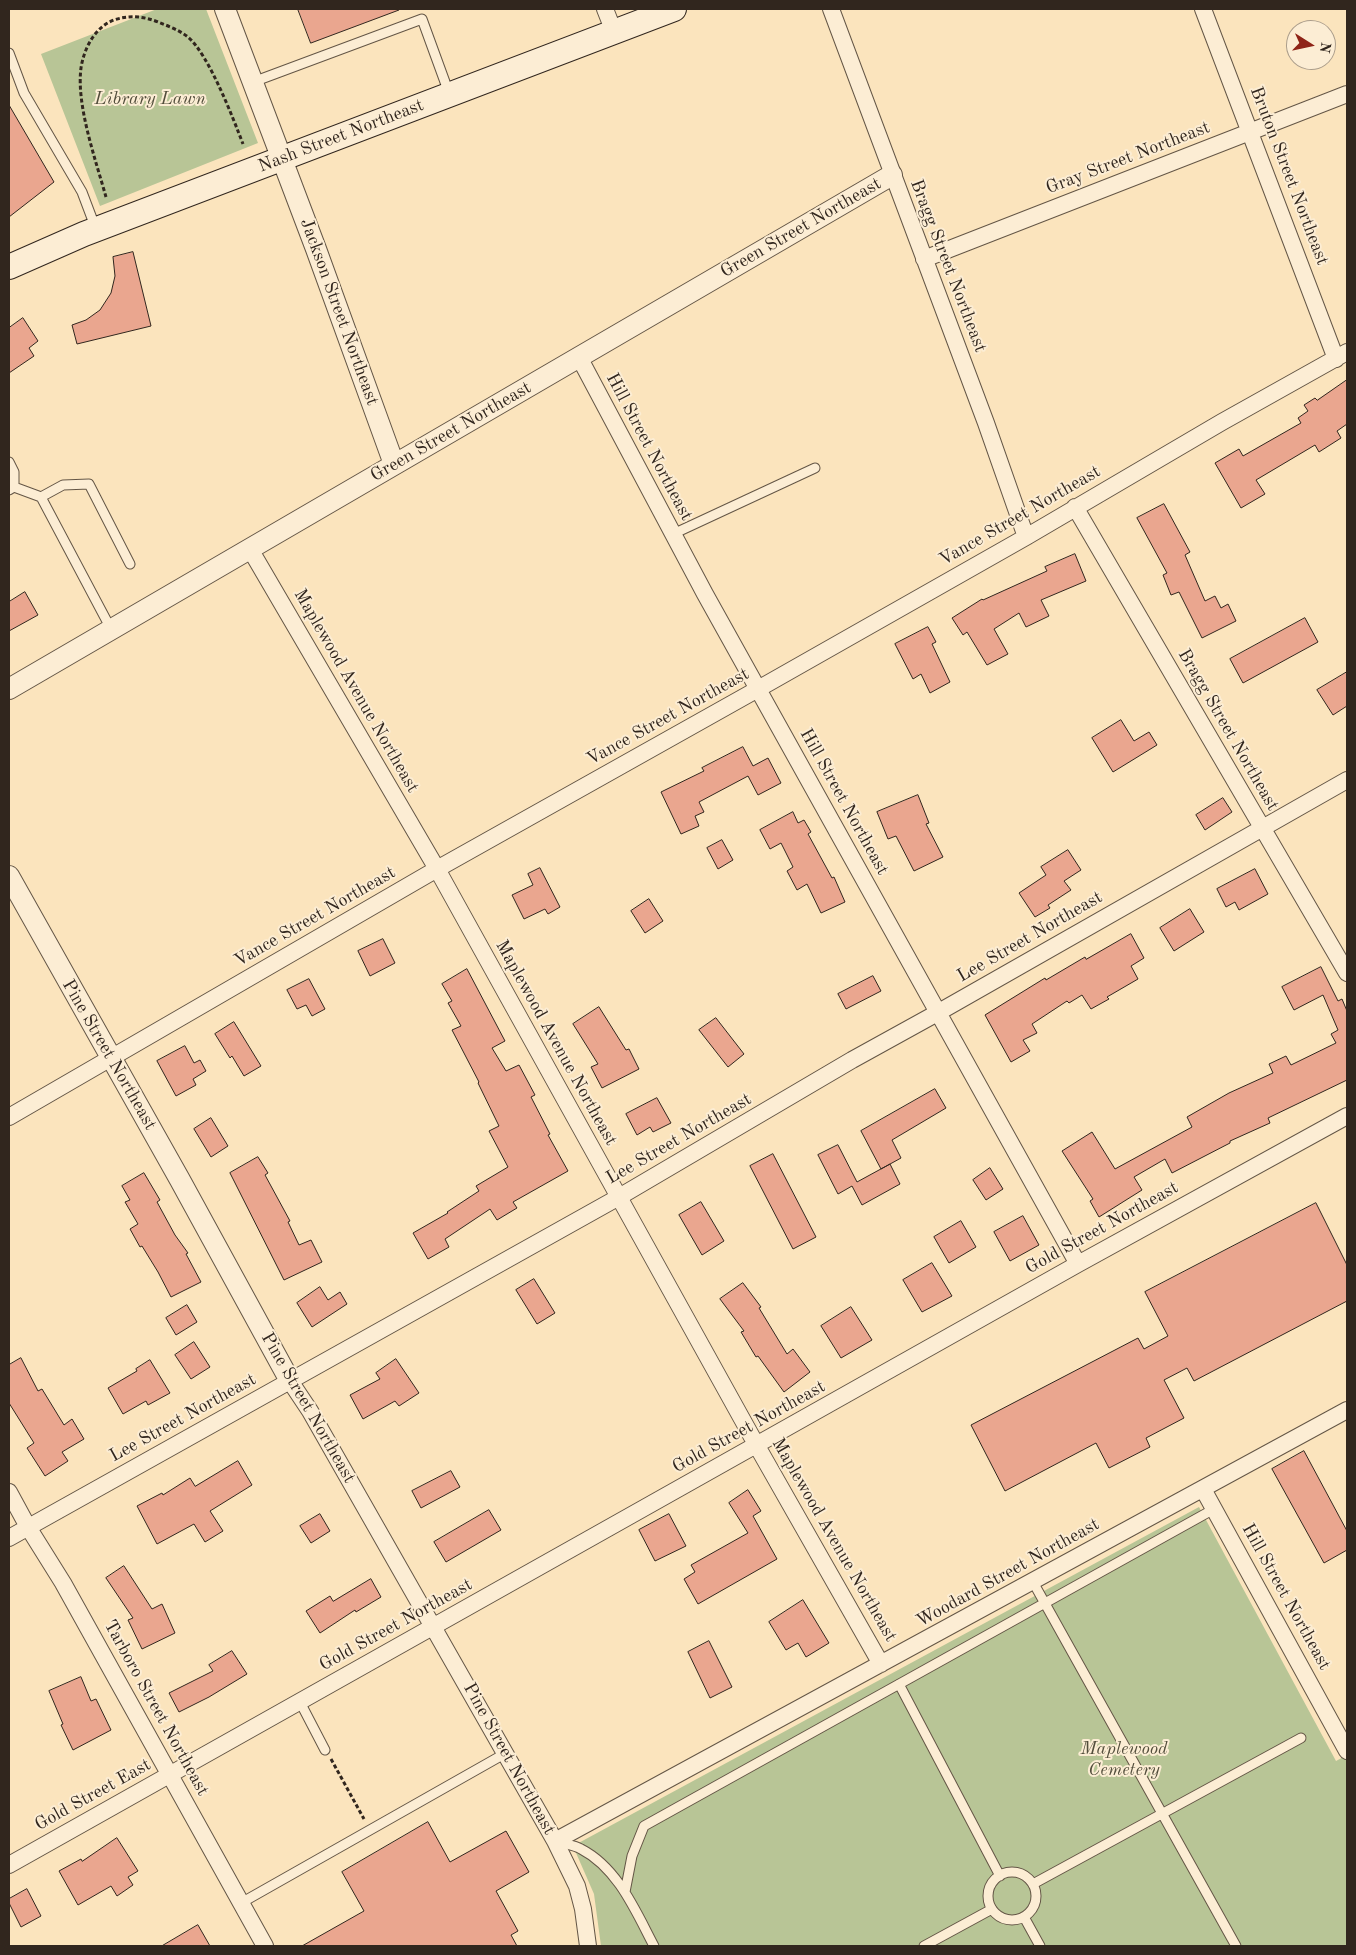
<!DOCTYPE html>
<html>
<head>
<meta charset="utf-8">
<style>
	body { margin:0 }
	#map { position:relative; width:1356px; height:1955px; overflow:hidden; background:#fbe4bd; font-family:"Old Standard TT",serif }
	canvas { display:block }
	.frame { position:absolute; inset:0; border:10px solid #31261e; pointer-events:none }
	.north { position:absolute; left:1286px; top:20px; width:50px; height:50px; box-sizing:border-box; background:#fcedd4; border:1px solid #ab9d8b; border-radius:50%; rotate:100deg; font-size:14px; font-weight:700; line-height:20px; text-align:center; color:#31261e }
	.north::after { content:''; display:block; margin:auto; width:18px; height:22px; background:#8f2418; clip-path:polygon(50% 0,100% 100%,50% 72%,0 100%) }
</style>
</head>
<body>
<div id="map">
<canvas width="1356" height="1955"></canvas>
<div class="frame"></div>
<div class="north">N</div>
</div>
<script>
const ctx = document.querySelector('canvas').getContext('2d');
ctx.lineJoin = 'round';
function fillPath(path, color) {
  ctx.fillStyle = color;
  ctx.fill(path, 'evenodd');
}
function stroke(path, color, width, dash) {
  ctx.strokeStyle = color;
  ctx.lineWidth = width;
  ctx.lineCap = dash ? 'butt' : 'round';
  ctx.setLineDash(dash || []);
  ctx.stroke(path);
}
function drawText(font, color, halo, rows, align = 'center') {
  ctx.font = font + ' "Old Standard TT",serif';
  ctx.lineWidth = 4;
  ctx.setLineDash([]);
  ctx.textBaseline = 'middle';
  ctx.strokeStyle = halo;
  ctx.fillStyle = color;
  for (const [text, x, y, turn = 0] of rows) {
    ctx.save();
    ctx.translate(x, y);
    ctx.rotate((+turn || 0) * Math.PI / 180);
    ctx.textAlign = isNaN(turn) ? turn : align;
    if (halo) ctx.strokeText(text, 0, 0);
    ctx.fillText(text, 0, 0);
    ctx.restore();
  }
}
fillPath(new Path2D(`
	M157,9H206L258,143L100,206L41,54Z
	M1199,1507L1336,1761L1347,1755V1946H601L594,1894L573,1846Z`), '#b8c596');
const building = new Path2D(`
	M298,9H398L399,10L311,43Z
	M9,105L54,182L9,217Z
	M133,252L151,326L77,344L72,325L86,320L100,310L111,293L115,276L113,257Z
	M23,318L38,341L29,348L34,356L9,373V328Z
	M1347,380V424L1337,431L1341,438L1319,452L1315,445L1256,480L1265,494L1241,508L1215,463L1239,449L1243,456L1301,423L1298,418L1308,411L1304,405L1315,398L1317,400Z
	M1164,504L1190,552L1185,555L1205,601L1215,596L1221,608L1228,604L1236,621L1202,638L1179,592L1171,595L1163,575L1167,573L1137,518Z
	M1075,554L1086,581L1041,600L1049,616L1026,627L1019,613L994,629L1008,654L987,665L967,632L963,635L952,618L982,599L983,600L1047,571L1045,567Z
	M25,592L38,615L9,631V602Z
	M1305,618L1318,642L1243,683L1230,659Z
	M928,627L936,642L932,644L950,682L930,693L921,674L913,679L895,644Z
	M1347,672V706L1333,715L1317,690Z
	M1121,720L1134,741L1149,732L1157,745L1113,772L1092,738Z
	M743,747L753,766L768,758L781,783L758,795L748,776L699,802L704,812L695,816L699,826L681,834L661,792L704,771L702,768Z
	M918,795L929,823L926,824L943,857L914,871L896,836L888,839L877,812Z
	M1223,798L1232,812L1205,830L1196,815Z
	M793,812L798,823L804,820L811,832L808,834L832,878L834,877L845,902L821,913L807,884L797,890L787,871L793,867L781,843L770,849L760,830Z
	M722,840L733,860L718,869L707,848Z
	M1068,850L1081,870L1064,881L1071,890L1048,905L1050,908L1035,917L1019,893L1046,875L1041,867Z
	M540,868L560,907L548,914L545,909L524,919L512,895L533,885L528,874Z
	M1255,869L1268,894L1239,910L1235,902L1226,907L1217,889Z
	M649,899L663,921L645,933L631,911Z
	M1190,909L1204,932L1174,951L1160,928Z
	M1131,934L1144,958L1131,966L1138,979L1107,997L1109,999L1091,1009L1082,995L1069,1003L1067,1001L1032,1024L1037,1033L1023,1040L1030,1051L1011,1062L985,1015L1045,978L1046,980L1085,957L1086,959Z
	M383,939L395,963L370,976L358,951Z
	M1321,967L1338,1001L1342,999L1347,1011V1080L1268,1118L1270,1123L1230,1141V1143L1172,1173L1165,1159L1134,1177L1142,1190L1099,1217L1090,1201L1093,1199L1062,1151L1092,1132L1115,1169L1192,1127L1187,1117L1229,1093L1273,1073L1269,1064L1286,1056L1291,1065L1336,1043L1331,1034L1338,1030L1323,995L1294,1010L1282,987Z
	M467,969L505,1041L492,1048L506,1071L519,1065L535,1095L531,1097L550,1134L548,1135L568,1171L513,1202L517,1208L497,1220L490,1209L445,1239L449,1247L428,1259L413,1233L448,1213L447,1212L479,1191L476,1186L508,1167L489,1131L499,1126L478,1083L479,1082L452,1030L461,1026L448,1003L452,1001L442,984Z
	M873,976L881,991L846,1009L838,994Z
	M309,979L325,1009L312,1016L306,1005L297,1009L287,990Z
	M599,1007L626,1050L629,1049L639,1069L602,1088L591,1067L598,1064L573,1024Z
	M716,1018L744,1054L728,1067L699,1030Z
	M234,1022L261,1066L244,1076L232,1056L230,1058L215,1034Z
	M185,1046L194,1063L200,1060L206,1071L193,1079L196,1085L176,1096L157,1061Z
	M935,1089L946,1108L892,1140L901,1158L881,1169L861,1131Z
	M657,1098L671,1123L653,1132L650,1127L637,1135L626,1114Z
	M211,1118L228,1146L211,1157L194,1129Z
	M838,1145L857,1182L890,1164L900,1184L862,1205L852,1186L838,1194L818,1155Z
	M773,1154L816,1237L793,1249L750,1166Z
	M258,1157L268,1173L265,1175L290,1221L288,1222L299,1245L311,1240L322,1262L284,1280L230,1173Z
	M990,1168L1003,1189L986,1200L973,1180Z
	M144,1173L160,1200L157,1202L175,1235L188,1253L186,1254L201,1282L171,1297L158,1272L142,1246L140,1247L130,1229L138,1224L125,1202L130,1200L122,1186Z
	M701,1202L724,1241L702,1255L679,1215Z
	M1316,1203L1347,1265V1301L1194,1381L1187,1368L1164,1380L1184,1418L1146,1438L1150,1447L1109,1468L1096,1443L1005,1491L971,1425L1138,1338L1144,1349L1168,1336L1145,1292Z
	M1023,1216L1039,1245L1010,1261L994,1232Z
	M961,1221L976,1247L949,1263L934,1237Z
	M932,1263L952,1296L922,1312L903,1280Z
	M534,1279L555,1313L537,1324L516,1290Z
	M743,1283L761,1307L759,1308L787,1354L793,1349L810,1372L784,1392L758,1356L756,1357L741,1332L744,1331L720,1299Z
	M320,1287L328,1300L340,1292L347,1304L312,1327L297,1303Z
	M187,1305L197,1322L176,1335L166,1318Z
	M851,1307L872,1340L841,1358L821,1326Z
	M194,1342L210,1367L191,1379L175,1355Z
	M21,1358L38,1391L42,1389L64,1425L72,1419L84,1439L62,1452L68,1461L45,1476L27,1448L34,1443L9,1403V1365Z
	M396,1359L419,1393L399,1406L395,1401L363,1419L350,1395L380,1379L376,1373Z
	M150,1360L170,1393L148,1405L146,1401L123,1414L108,1388L137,1371L136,1369Z
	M1304,1451L1347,1531V1550L1324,1563L1272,1469Z
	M238,1461L252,1485L210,1511L223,1531L205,1542L194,1524L157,1544L137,1506L162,1493L163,1495L190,1478L195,1486Z
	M451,1471L460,1487L421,1508L412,1491Z
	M748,1490L761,1511L753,1516L777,1559L698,1604L684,1579L695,1572L691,1565L748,1533L729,1503Z
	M489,1510L501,1530L446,1562L434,1542Z
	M320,1514L330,1531L311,1543L300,1526Z
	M669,1514L686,1546L655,1561L639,1530Z
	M124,1566L152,1609L162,1604L175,1633L142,1649L128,1620L133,1618L106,1578Z
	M371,1579L381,1597L356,1612L355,1610L320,1633L306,1611L330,1596L333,1601Z
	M803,1600L829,1643L806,1657L798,1643L786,1650L769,1622Z
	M709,1641L732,1687L710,1698L688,1652Z
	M232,1651L247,1674L209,1697L179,1712L169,1693L213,1671L209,1665Z
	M81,1677L91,1701L96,1699L111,1730L73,1750L61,1725L63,1724L49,1691Z
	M428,1822L450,1862L506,1831L529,1872L496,1891L518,1931L511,1935L517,1946H302L364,1911L342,1872Z
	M117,1838L138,1871L128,1877L133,1885L117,1896L111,1886L78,1905L59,1871L81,1859L82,1861Z
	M27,1889L41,1916L21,1927L9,1903V1899Z
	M198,1925L210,1946H162Z`);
fillPath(building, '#eaa68f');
stroke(building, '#31261e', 1);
const service = new Path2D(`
	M9,53L24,93L82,192L96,229
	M253,82L422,19L449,93
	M9,462L14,472V487L9,490
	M14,487L41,497
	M673,534L815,468
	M111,629L41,497L63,485L89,484L130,564
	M1033,1582L1236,1946
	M899,1684L1000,1876
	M300,1702L325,1750
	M556,1841C564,1844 574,1845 581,1849C618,1868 636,1912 654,1946
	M988 1896a24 24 0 1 1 48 0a24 24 0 1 1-48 0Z
	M1033,1884L1301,1738
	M625,1892L632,1856L644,1826L1214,1509
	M241,1903L506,1753
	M1024,1917L1040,1946
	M924,1946L992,1909`);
const minor = new Path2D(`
	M605,9L614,32
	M831,9L986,423L1026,537
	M1203,9L1336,359
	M924,259L1347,94
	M579,357L705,594L1078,1264
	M1075,507L1347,973
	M250,549L437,869L757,1446L881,1664
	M9,1117L437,869L758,689L1026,537L1222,422L1347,352
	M290,1381L310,1411L555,1841L577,1886L583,1909L588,1946
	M1203,1489L1347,1751
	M9,1492L28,1527L63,1583L265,1946
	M9,1538L619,1197L852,1060L939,1012L1347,780
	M555,1841L1347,1410
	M9,1865L1078,1264L1347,1116`);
const tertiary = new Path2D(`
	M225,9L316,249L394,464
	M9,689L892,175
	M9,876L180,1180L290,1381`);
const secondary = new Path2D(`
	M9,267L84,234L674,9`);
stroke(service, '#645646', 11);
stroke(minor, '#645646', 18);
stroke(tertiary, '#645646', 22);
stroke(secondary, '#31261e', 26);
stroke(new Path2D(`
	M106,197C96,161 76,105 81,68C84,48 95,27 114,20C129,15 143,16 158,22C168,26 179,30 188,37C209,55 233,118 243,144
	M331,1759L364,1819`), '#31261e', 3, [4, 2.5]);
stroke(service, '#fcedd4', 9);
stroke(minor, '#fcedd4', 16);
stroke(tertiary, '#fcedd4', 20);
stroke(secondary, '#fcedd4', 24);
drawText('italic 18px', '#534e3c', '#fcedd4', [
	["Library Lawn",150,99],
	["Maplewood",1124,1749],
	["Cemetery",1124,1770]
]);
drawText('18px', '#31261e', '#fcedd4', [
	["Nash Street Northeast",341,136,-21],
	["Gray Street Northeast",1128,158,-21],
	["Bruton Street Northeast",1289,176,69],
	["Green Street Northeast",801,228,-30],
	["Bragg Street Northeast",948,266,69],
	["Jackson Street Northeast",339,312,70],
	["Green Street Northeast",451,432,-30],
	["Hill Street Northeast",649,447,62],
	["Vance Street Northeast",1020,516,-30],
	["Maplewood Avenue Northeast",356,691,60],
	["Vance Street Northeast",668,717,-29],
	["Bragg Street Northeast",1228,730,60],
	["Hill Street Northeast",844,802,61],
	["Vance Street Northeast",315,917,-30],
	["Lee Street Northeast",1030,937,-30],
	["Maplewood Avenue Northeast",556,1043,61],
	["Pine Street Northeast",109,1055,60],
	["Lee Street Northeast",679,1139,-30],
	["Gold Street Northeast",1102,1228,-29],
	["Pine Street Northeast",308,1408,60],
	["Lee Street Northeast",183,1418,-29],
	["Gold Street Northeast",749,1427,-29],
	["Maplewood Avenue Northeast",834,1540,60],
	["Woodard Street Northeast",1008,1573,-29],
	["Hill Street Northeast",1286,1597,61],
	["Gold Street Northeast",396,1625,-29],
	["Tarboro Street Northeast",156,1708,61],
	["Pine Street Northeast",509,1759,61],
	["Gold Street East",93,1795,-29]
]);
</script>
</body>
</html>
